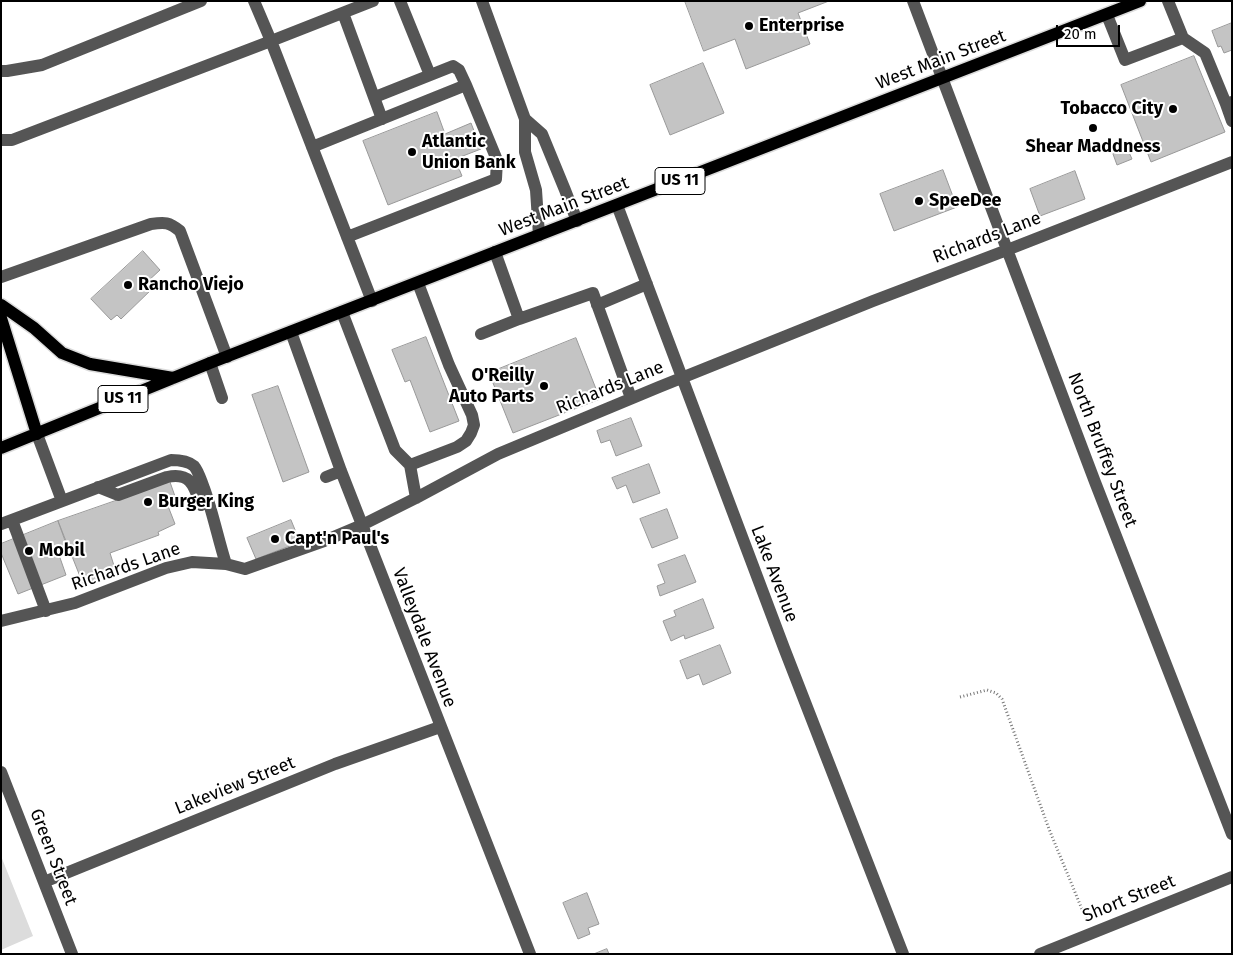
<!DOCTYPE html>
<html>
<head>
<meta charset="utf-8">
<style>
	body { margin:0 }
	#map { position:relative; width:1233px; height:955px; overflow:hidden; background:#fff; font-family:"Fira Sans",sans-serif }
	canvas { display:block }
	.frame { position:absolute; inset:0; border:2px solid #000; pointer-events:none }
	.scale { position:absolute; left:1056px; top:25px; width:64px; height:22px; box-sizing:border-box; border:2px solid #000; border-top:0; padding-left:6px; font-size:15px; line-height:18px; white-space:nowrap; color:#000; -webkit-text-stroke:4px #fff; paint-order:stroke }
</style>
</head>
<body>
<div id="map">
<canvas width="1233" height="955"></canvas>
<div class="frame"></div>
<div class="scale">20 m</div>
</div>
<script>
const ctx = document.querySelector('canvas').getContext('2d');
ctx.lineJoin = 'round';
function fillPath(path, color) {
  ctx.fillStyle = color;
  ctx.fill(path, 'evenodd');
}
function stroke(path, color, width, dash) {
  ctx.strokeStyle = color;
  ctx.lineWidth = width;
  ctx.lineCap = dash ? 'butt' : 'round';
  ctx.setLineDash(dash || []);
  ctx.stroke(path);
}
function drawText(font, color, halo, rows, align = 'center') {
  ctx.font = font + ' "Fira Sans",sans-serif';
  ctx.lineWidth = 4;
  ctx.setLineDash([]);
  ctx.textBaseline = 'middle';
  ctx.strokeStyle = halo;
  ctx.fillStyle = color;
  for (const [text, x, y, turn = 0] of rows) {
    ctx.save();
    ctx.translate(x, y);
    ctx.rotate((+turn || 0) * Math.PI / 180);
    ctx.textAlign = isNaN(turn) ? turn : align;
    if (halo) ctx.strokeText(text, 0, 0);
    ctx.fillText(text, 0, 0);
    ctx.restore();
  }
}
fillPath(new Path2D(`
	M1,856L33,936L1,950Z`), '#dcdcdc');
const building = new Path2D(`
	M685,1H829L798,13L810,44L746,69L735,39L704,51Z
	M1232,23V50L1224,53L1221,46L1218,47L1212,31Z
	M1194,56L1225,132L1151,162L1121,85Z
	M703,63L724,113L670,135L650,85Z
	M437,112L445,134L471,123L481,149L455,159L462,176L388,205L363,141Z
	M1127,148L1132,159L1117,165L1113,154Z
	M943,170L957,207L894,231L880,194Z
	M1075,171L1085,199L1040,216L1030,189Z
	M143,251L160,270L147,282L153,288L121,319L117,315L111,320L91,299Z
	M426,337L459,421L430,432L410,380L405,382L392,350Z
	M576,338L600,399L513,433L489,373Z
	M278,386L309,472L283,482L252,395Z
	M631,418L642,446L616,456L610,440L601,443L597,431Z
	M649,464L660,493L633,503L626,485L617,489L612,478Z
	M170,482L177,502L168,506L175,524L158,532L159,535L110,553L116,572L83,584L58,521Z
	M667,509L678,538L652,548L640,519Z
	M291,520L300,542L256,559L247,538Z
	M58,521L68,549L58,552L66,575L18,594L1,553V544Z
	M685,555L696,582L660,596L657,586L665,583L658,565Z
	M703,599L714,628L685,639L684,635L671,641L663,621L676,616L674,611Z
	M720,645L731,673L703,685L699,674L687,679L680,661Z
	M587,893L599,924L588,928L590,934L578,939L563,903Z
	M607,949L609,954H594Z`);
fillPath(building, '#c4c4c4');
stroke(building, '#999', 1);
const major = new Path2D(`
	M1,305L34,328L62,353L90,364L173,378
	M1,318L37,434
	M1,448L210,363L1140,1`);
stroke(major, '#dbdbdb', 15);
stroke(new Path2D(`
	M960,697L987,690L996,693L1002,699L1049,829L1086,919`), '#777', 3, [1, 2.5]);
stroke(new Path2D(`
	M254,1L271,41L372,301
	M400,1L430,75
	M482,1L525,119V152L536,190L539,235
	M913,1L1095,482L1232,834
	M1168,1L1183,38
	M343,13L382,119
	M1107,15L1125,60L1183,38L1205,53L1226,104
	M1,71H7L42,65L201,1
	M375,97L453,66L459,70L466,85
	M1232,102L1226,104L1232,121
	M525,119L542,134L565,190L577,221
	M1,140H12L271,41L373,1
	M312,147L466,85L497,160L496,179L347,237
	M617,205L784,648L903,954
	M495,252L519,319L593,293L631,398
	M1,277L151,224C165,222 169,222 180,231L227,357
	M597,305L647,284
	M342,312L395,450L410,465L457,447L466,441L471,433L474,425L472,415L449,365L418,283
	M291,332L341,471L530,954
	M481,334L519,319
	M210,363L222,398
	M37,434L62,501
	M410,465L416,498
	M326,477L341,471
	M98,487L118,495L167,477C191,472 194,486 201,505
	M12,520L46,611
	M1,524L12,520L171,460C179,460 188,461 194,466C199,472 201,481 204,488C213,513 218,539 226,564
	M1,621L75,603L166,568L192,562L226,564L245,569L324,541L362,525L416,498L498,454L659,387L873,301L1007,250L1232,162
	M1,772L72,954
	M44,882L335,764L440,727
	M1040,954L1232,877`), '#555', 12);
stroke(major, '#000', 12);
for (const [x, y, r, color] of [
	[749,26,5,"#000"],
	[1173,109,5,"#000"],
	[1093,128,5,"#000"],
	[412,152,5,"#000"],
	[919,201,5,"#000"],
	[128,285,5,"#000"],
	[544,386,5,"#000"],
	[148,502,5,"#000"],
	[275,539,5,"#000"],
	[29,551,5,"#000"]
]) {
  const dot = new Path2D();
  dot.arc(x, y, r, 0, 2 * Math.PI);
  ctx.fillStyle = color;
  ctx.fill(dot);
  stroke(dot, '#fff', 2);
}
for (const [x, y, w] of [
	[680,181,50],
	[123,399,50]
]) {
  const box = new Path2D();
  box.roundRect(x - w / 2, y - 13.5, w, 27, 4);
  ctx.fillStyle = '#fff';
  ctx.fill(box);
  stroke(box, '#000', 1);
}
drawText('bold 16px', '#000', null, [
	["US 11",680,181],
	["US 11",123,399]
]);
drawText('bold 18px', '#000', '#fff', [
	["Enterprise",759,26],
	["Tobacco City",1163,109,"right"],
	["Atlantic",422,142],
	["Union Bank",422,163],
	["Shear Maddness",1093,147,"center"],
	["SpeeDee",929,201],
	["Rancho Viejo",138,285],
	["O'Reilly",534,376,"right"],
	["Auto Parts",534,397,"right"],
	["Burger King",158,502],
	["Capt'n Paul's",285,539],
	["Mobil",39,551]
], 'left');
drawText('18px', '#000', '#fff', [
	["West Main Street",941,60,-21],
	["West Main Street",564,207,-21],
	["Richards Lane",987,238,-21],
	["Richards Lane",610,388,-22],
	["North Bruffey Street",1102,450,69],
	["Richards Lane",126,567,-19],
	["Lake Avenue",774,574,69],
	["Valleydale Avenue",424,638,69],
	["Lakeview Street",235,786,-22],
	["Green Street",53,857,69],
	["Short Street",1129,899,-22]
]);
</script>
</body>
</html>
